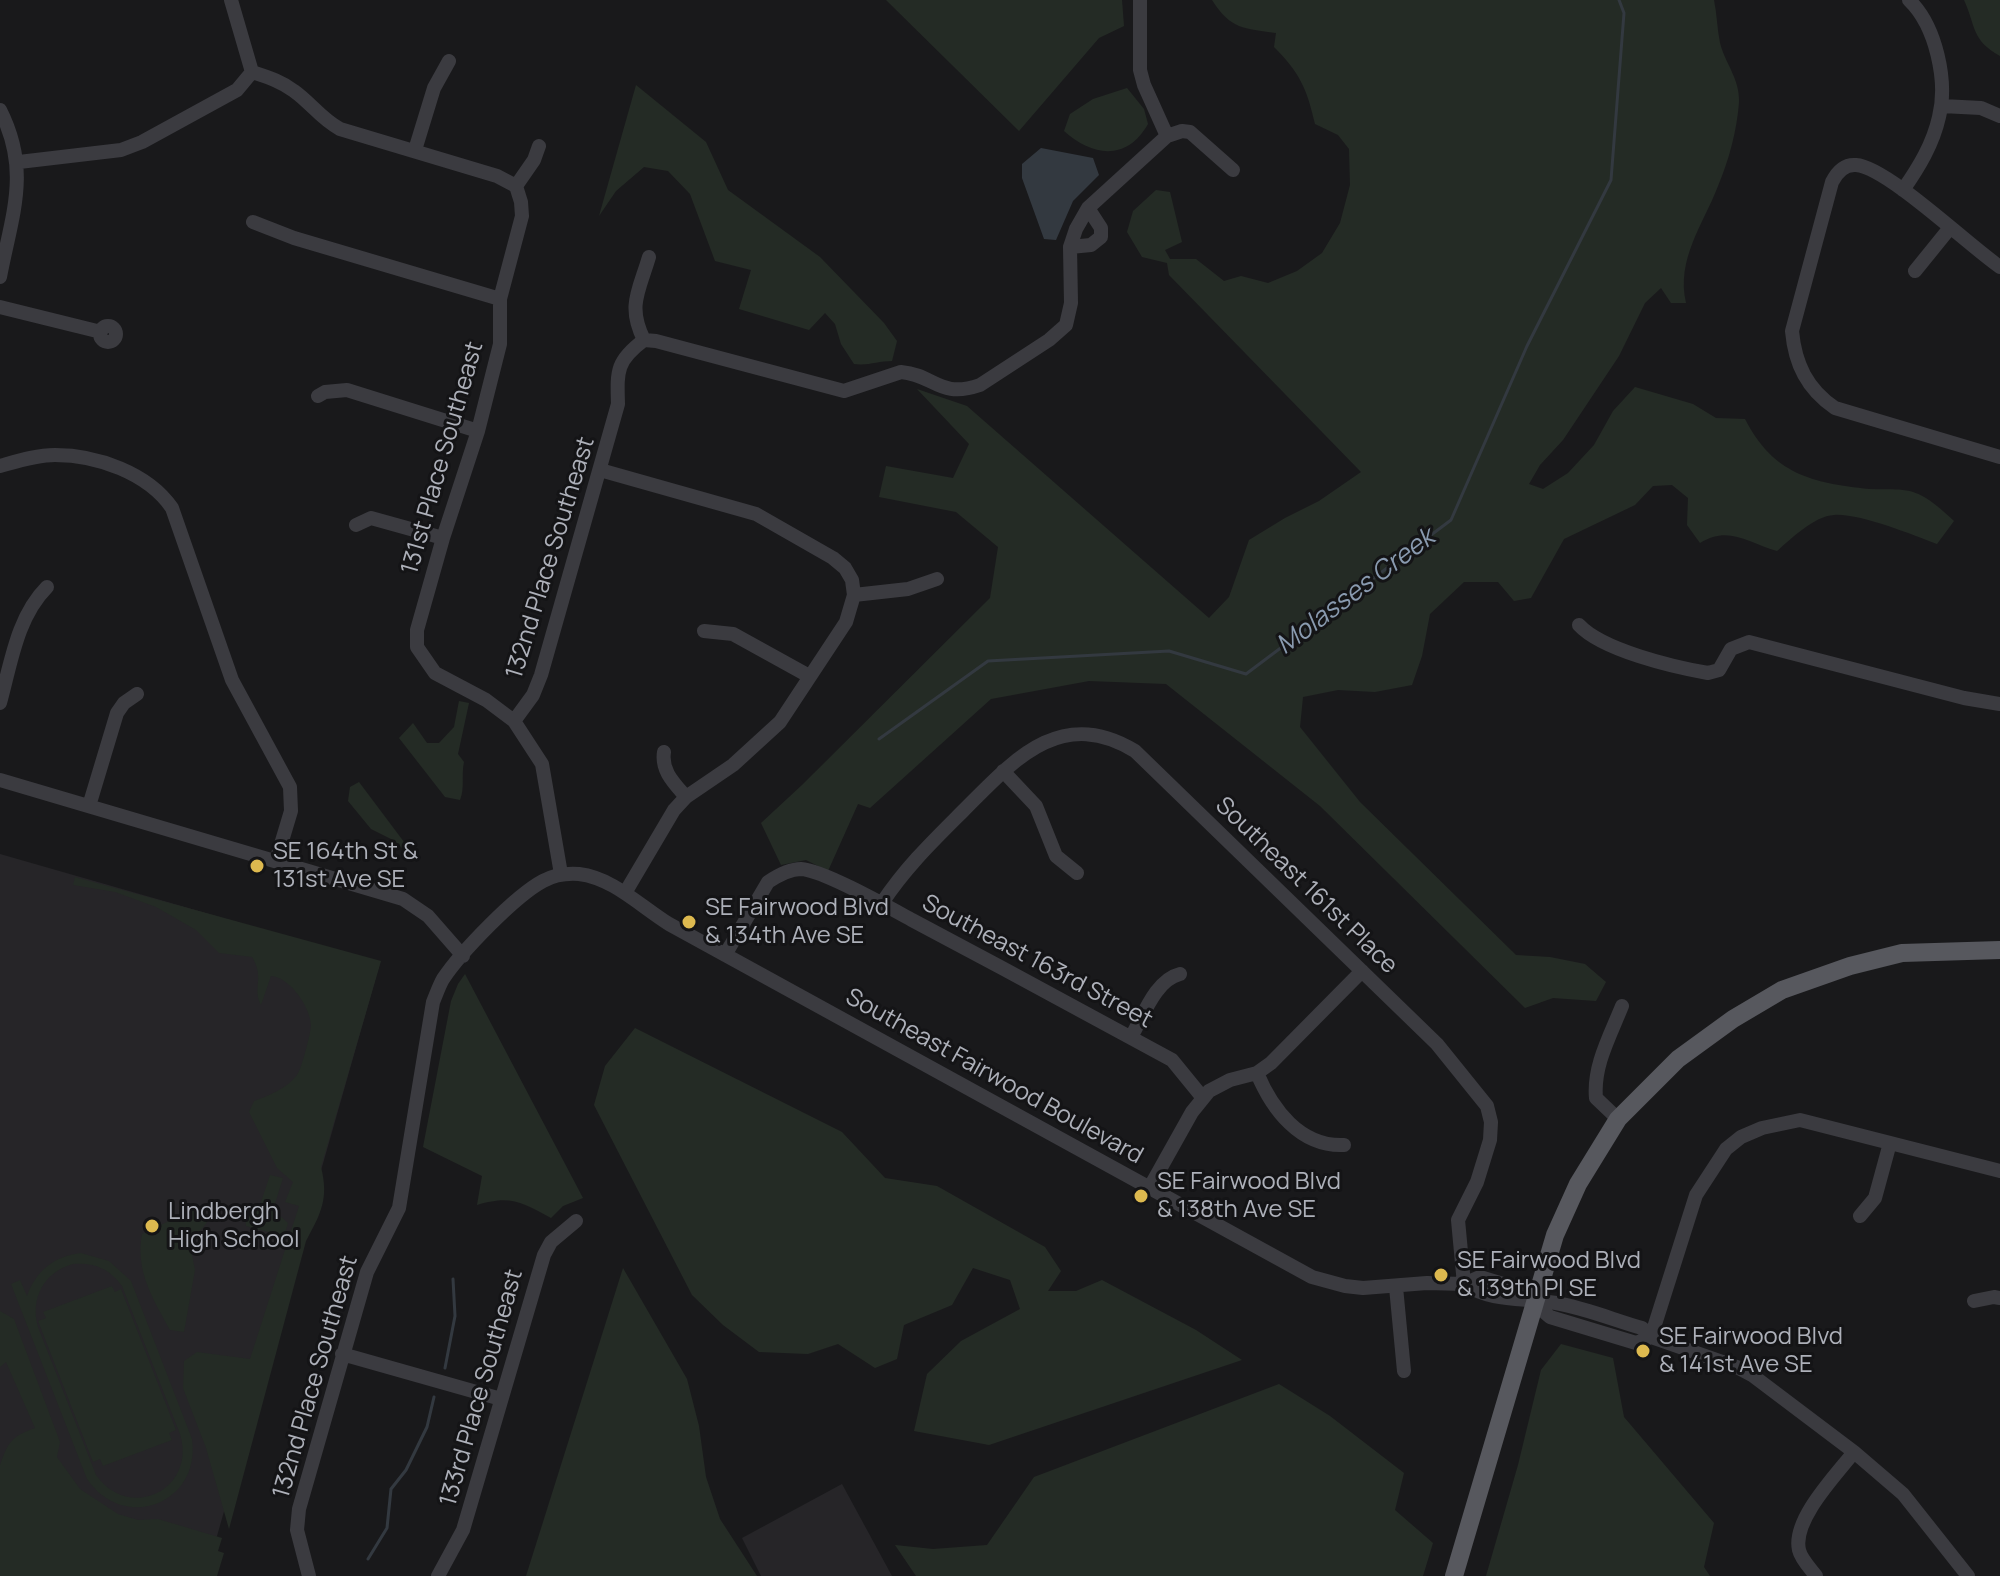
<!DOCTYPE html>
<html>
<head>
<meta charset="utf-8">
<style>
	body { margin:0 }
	canvas { display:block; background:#19191b }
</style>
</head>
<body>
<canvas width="2000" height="1576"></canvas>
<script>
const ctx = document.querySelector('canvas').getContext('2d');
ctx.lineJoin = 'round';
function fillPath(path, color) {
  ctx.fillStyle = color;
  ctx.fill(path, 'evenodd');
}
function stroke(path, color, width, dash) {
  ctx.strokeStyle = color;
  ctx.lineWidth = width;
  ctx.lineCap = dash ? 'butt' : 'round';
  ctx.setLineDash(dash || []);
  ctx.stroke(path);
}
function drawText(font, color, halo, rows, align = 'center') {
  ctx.font = font + ' Manrope,sans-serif';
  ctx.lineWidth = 6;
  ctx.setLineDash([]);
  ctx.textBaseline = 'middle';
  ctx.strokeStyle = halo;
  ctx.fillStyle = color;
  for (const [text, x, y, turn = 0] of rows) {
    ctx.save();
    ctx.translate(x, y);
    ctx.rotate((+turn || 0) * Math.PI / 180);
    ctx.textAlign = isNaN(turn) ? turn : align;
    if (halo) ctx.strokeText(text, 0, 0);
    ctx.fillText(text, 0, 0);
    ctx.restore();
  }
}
fillPath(new Path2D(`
	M0,854L380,963L213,1550L0,1489Z
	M842,1484L892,1576H761L742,1538Z`), '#262528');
fillPath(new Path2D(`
	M886,0H1122L1124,26L1099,38L1019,131Z
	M1212,0H1714C1717,14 1717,29 1720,43C1725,63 1740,79 1739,102C1737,130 1729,160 1718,186C1703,225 1676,259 1686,303H1671L1661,288L1645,303L1619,356L1563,440L1540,465L1529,484L1543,489L1568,473L1594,445L1613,411L1635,387L1693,404L1716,418L1745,419C1773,474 1812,483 1869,489C1883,490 1900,488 1913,492C1929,497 1943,511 1954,521L1937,544C1913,535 1859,513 1834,515C1814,516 1791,539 1777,551C1748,543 1729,525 1700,543L1687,525L1688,498L1672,485L1653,486L1635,505L1564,539L1531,598L1514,601L1498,582H1464L1430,614L1422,656L1412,685L1375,692L1338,690L1303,697L1300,727L1360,802L1516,955L1550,957L1585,964L1606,982L1596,1001L1553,998L1525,1008L1320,806L1166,684L1089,681L991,699L870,808L858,804L828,871L806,860L781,865L761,823L802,785L990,598L998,547L956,512L879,497L886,466L953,478L969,444L917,389L967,406L1209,618L1229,597L1249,540L1285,518L1319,501L1361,472L1169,275L1167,263L1142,257L1127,232L1133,211L1156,190L1170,192L1182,242L1165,250L1170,259H1196L1224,281L1241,276L1268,283L1297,271L1322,253L1340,223L1350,185L1349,149L1338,135L1315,124C1307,89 1300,73 1274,47L1276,33C1244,28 1231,30 1212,0Z
	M1964,0H2000V56C1971,40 1976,26 1964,0Z
	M636,85L706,142L728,190L820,257L884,323L897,341L892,361C878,361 868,366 854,364L841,344L835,324L825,313L809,330L739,309L751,270L715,261L690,194L668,171L644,167L616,191L599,216Z
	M1127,88L1144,109L1148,124C1127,161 1093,157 1064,131L1070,114L1093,99Z
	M459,701L469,703L458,754L464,762C461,775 465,787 460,800L445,797L399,738L413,723L427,743H439L454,727Z
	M359,782L407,846L402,848L395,841L371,829L348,801L350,787Z
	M75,877L381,961L321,1167C329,1199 321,1213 306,1241L229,1529L206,1448L183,1388L184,1361L197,1352L250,1359L299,1206L285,1202L293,1182L277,1168L249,1112L254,1101C270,1095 286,1089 297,1075C302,1068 310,1035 311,1026C311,1008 290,977 271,976L261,1005C252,989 265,978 252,957L219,953L196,930L156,907L115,892L73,885Z
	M465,974L583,1198L563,1206L551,1218C521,1202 511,1195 477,1205L482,1176L423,1147L451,1001L458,984Z
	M635,1028L842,1132L885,1178L937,1186L1045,1247L1061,1271L1048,1291H1076L1102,1280L1196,1330L1242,1360L989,1445L914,1431L927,1374L961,1341L1020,1309L1010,1280L973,1268L952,1305L904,1325L897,1359L875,1368L838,1344L808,1354L759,1352L723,1325L692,1295L594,1105L605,1066Z
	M270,1175L283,1178L273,1210L288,1223L284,1236L246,1226L245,1213L258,1211Z
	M198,1207L205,1209L208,1221L195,1237L191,1250L195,1270L184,1332L170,1330C153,1299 135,1271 142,1234Z
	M81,1253L109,1261L131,1281L192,1439C201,1504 124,1533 87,1479L11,1284L20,1280L27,1296C36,1271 54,1256 81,1253ZM73,1264C94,1262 110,1269 122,1286L180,1434C197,1490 129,1522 96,1475L38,1327C30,1298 44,1272 73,1264Z
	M623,1268L687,1379L699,1426L706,1477L720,1519L757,1576H526Z
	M112,1286L115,1292L121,1289L176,1430L169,1433L172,1440L103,1466L100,1459L93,1462L38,1321L46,1318L43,1312Z
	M0,1311L14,1319L60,1442L57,1457L80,1489L118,1514L138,1520L158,1519L222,1538L218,1551L224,1553L217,1576H0V1465C8,1442 12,1436 35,1428L6,1362L0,1367Z
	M1561,1344L1613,1358L1624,1417L1714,1523L1704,1567L1710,1576H1486L1518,1465L1541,1370Z
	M1279,1384L1330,1416L1404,1473L1395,1510L1433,1543L1423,1576H916L895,1545L933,1549L987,1545L1034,1477Z`), '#242b25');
fillPath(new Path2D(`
	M1041,148L1093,158L1099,175L1073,201L1056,240L1044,239L1022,178V164Z`), '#333940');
stroke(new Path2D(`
	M879,739L988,661L1169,651L1246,674L1451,520L1527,346L1611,180L1624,13L1619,0
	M445,1368L455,1316L453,1279
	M368,1559L387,1528L391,1489L406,1470L427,1427L434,1397`), '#333940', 3);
stroke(new Path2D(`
	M231,0L252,72
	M1140,0V70L1144,85L1167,136
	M252,72C267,77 281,81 294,91C311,103 321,119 340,129L497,176L516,186
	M1942,106L1981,108L2000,116
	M0,110C31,171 12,214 0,277
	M415,150L434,88L449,61
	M19,162L121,150L142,142L237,90L252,72
	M516,186L521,202L522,216L500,299V344L478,431L443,538L417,630V647L435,673L486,700L514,721L542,764L561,874
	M516,186L534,160L539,146
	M1903,190C1919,167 1933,144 1939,117C1948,81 1936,26 1909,0
	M253,222L294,238L500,299
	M1070,247L1091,245L1101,237V228L1088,208
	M2000,267C1969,246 1887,167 1856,165C1844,164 1837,172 1832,182L1792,331C1795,364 1807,389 1835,408L2000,457
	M1915,271L1949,229
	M0,307L101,332
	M100 334a8 8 0 1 1 16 0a8 8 0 1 1-16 0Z
	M644,340L656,341L844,391L901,372C935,375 939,399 980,385L1049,340L1066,325L1071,303L1070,247L1076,229L1088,208L1167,136L1182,131L1190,132L1233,170
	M318,396L325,392L347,390L478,431
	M0,466C18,461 37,455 55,455C97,455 148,473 172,508L232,680L290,787L291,811L276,861
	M600,470L756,514L833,558L845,568L852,580L854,595L846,622L780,722L733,765L686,797L674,810L625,893
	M356,525L371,518L443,538
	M854,595L908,589L937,579
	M1579,625C1602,650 1673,667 1708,673L1719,670L1731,649L1749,642L1964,698L2000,704
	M704,631L733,634L809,676
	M0,703C11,663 17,617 47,587
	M514,721L533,695L541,675L618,404C617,371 616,361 644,340C627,306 639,291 649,257
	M664,752C661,771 674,783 686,797
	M1003,771L1036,806L1056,856L1077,873
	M0,780L403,899L428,916L463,956
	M89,806L117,713L124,703L137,694
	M882,903C906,867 932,842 963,811C1012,762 1060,705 1135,751L1437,1044L1487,1106L1491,1122L1490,1140L1477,1182L1458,1220L1464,1284
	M725,955L768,882C777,876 789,869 801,869C823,870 890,908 912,920C999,966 1086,1013 1172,1060L1203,1098
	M1131,1037C1143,1017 1155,980 1180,974
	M1257,1073C1272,1109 1300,1147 1344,1145
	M1618,1119L1596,1098C1593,1066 1610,1036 1622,1006
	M1150,1187L1192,1112L1209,1091L1230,1080L1257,1073L1271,1063L1362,971
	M1860,1216L1875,1198L1890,1143
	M1464,1284C1493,1303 1524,1297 1556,1303C1585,1308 1614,1320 1642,1328L1651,1337L1737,1367L1752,1375L1854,1452L1903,1494L1968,1576
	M1396,1287L1404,1371
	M1974,1301L1994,1297L2000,1298
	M1651,1337L1696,1195L1726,1149L1741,1137L1762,1128L1800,1120L2000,1171
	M342,1354L501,1399
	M309,1576L297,1530L299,1509L367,1272L399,1208L433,1002C436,995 439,986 443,979C461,952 515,896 543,881C554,875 566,873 579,874C613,878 640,906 669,924L1312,1277L1345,1286L1363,1288L1427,1283L1464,1284L1480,1277L1516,1288L1550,1317L1636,1343L1651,1337
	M438,1576L463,1530L544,1255L551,1242L576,1221
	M1816,1576C1810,1568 1801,1559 1799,1550C1792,1520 1836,1475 1854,1452`), '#3b3b40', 14);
stroke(new Path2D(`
	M1454,1576L1555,1235L1578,1184L1618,1119L1678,1059L1733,1019L1782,990L1850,966L1902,953L2000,950`), '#57585e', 18);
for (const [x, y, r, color] of [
	[257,866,8,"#ddb94f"],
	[689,922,8,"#ddb94f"],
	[1141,1196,8,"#ddb94f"],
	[152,1226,8,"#ddb94f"],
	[1441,1275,8,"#ddb94f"],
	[1643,1351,8,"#ddb94f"]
]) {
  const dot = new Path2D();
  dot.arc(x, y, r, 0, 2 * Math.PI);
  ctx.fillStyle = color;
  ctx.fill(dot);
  stroke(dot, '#141416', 3);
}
drawText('24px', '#adb0b9', '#141416', [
	["131st Place Southeast",443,458,-74],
	["132nd Place Southeast",551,558,-73],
	["Southeast 161st Place",1306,886,44],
	["Southeast 163rd Street",1037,962,28],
	["Southeast Fairwood Boulevard",994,1077,29],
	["132nd Place Southeast",316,1377,-74],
	["133rd Place Southeast",482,1388,-74]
]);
drawText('24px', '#adb0b9', '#141416', [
	["SE 164th St &",273,852],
	["131st Ave SE",273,880],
	["SE Fairwood Blvd",705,908],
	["& 134th Ave SE",705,936],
	["SE Fairwood Blvd",1157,1182],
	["& 138th Ave SE",1157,1210],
	["Lindbergh",168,1212],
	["High School",168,1240],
	["SE Fairwood Blvd",1457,1261],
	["& 139th Pl SE",1457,1289],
	["SE Fairwood Blvd",1659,1337],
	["& 141st Ave SE",1659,1365]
], 'left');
drawText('italic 26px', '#899aaf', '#141416', [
	["Molasses Creek",1356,592,-37]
]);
</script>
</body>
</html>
